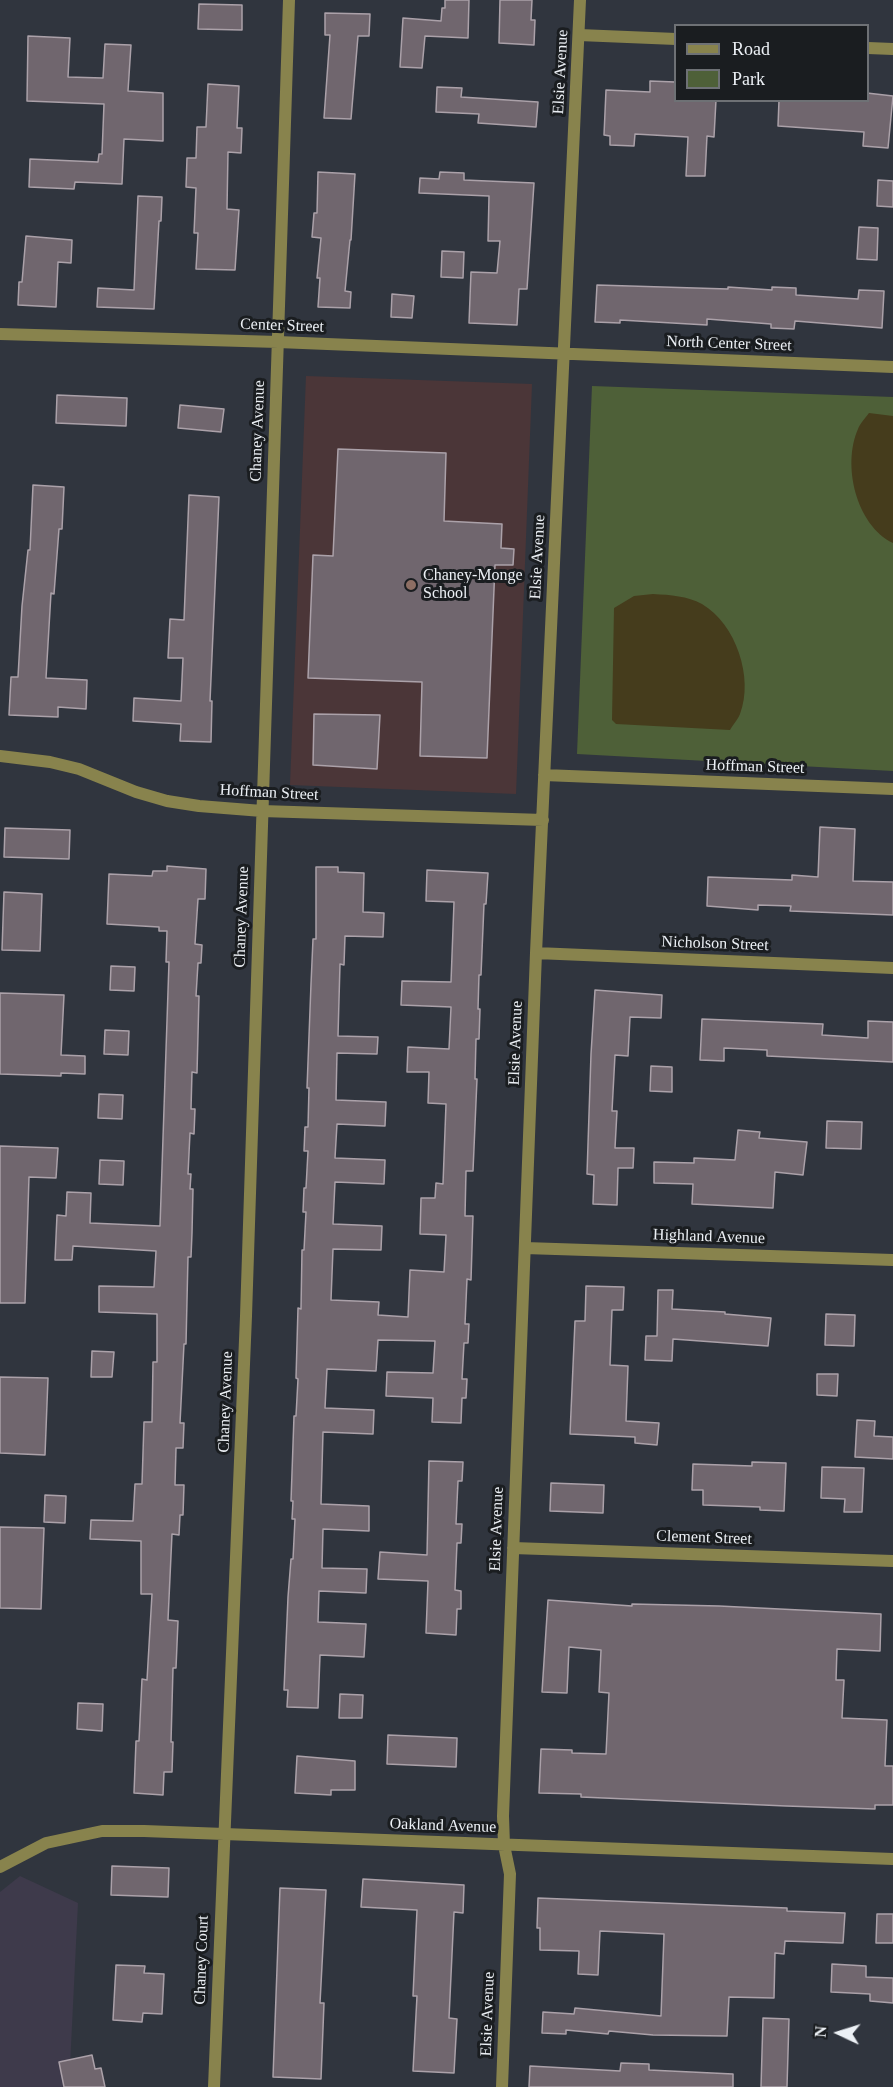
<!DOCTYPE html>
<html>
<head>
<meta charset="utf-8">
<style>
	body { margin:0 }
	#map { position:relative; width:893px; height:2087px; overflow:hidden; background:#30353e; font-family:"Times New Roman",serif }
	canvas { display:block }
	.legend { position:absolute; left:674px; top:24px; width:195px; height:78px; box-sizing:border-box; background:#1a1d20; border:2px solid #6e7175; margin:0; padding:8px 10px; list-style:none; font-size:18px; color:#ecf0f5 }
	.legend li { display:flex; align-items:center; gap:12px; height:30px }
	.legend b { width:30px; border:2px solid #6e7175 }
	.north { position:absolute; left:809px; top:2003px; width:60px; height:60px; -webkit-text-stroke:4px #1a1d20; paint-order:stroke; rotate:274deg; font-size:16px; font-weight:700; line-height:24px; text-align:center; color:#ecf0f5 }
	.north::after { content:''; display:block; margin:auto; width:21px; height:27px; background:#ecf0f5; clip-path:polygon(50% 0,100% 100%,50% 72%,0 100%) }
</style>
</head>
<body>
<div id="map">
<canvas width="893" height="2087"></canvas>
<ul class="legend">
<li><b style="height:8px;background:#88834d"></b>Road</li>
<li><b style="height:16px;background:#4e6038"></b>Park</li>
</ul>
<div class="north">N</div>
</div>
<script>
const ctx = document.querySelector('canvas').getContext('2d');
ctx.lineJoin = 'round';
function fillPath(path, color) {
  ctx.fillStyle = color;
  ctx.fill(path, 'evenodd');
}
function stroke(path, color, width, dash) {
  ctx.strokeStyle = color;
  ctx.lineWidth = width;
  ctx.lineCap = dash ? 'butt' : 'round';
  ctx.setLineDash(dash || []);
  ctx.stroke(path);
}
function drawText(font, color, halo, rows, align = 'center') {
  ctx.font = font + ' "Times New Roman",serif';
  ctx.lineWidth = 6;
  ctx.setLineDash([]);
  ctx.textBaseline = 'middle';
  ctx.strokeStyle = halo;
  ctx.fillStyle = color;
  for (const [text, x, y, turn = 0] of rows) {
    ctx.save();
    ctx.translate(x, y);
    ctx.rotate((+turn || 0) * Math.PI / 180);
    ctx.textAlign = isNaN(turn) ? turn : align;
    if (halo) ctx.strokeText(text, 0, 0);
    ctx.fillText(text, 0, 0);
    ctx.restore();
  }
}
fillPath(new Path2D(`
	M20,1876L78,1903L69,2087H0V1892Z`), '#3e3a4b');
fillPath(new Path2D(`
	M306,376L532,384L516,794L290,785Z`), '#4b3638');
fillPath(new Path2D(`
	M592,386L893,397V771L577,754Z`), '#4e6038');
fillPath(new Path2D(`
	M869,413L893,416V543C856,525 842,465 858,429C860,424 865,418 869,413Z
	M653,594C671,595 687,596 702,604C736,624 754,678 740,714C738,719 733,725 730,730L616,724L612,720L614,608L634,596Z`), '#453c1c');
const building = new Path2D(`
	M445,0H469L468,38L425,36L422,68L400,67L403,18L441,21L442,8H445Z
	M500,0H532L531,20H535L534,45L499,43Z
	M199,4L242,5V30L198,29Z
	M325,13L370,14L369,36H358L351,119L324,118L330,35H325Z
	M28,36L70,38L68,77L103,78L105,44L131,45L128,91L163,93V141L124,139L122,184L75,182L74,189L29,187L30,159L98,162L99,154H102L104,104L27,101Z
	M650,81L675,82V100H716L714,137L707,136L705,176H686L688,137L635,134L634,146L610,145V136L604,135L606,90L650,92Z
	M208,84L239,86L237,128H242L241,153L228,152L227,209L239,210L235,270L196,269L198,233H194L196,188L186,187L187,158H196L197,127H206Z
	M437,87L462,88L461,97L538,102L536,127L478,123L479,114L436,112Z
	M867,93L893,96L888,148L863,146L864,132L778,126L779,100H867Z
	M318,172L355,174L351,240H350L345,291L351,292L350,308L318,307L320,278H317L321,238L312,237L314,213H317Z
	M440,172L464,173V180L534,183L527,289H519L517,325L469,323L471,272L497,273L500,241H488L489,196L419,193L420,178L439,179Z
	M878,180L893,181V207L877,206Z
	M138,196L162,197L161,221H159L154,309L97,307L98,288L134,290Z
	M859,227L878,228L877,260L857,259Z
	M26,236L72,240L71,263L58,262L56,307L18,305L19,282H22Z
	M442,251L464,252L463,278L441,277Z
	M597,285L728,289V287L772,290V287L796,288V295L858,299L859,290L884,291L882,328L795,321L794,329L771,328V324L707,319V325L620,320V323L595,322Z
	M392,294L414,296L412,318L391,317Z
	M57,395L127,398L126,426L56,423Z
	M180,405L224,409L221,432L178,428Z
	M338,449L446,453L444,521L502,524L501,548L514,549L513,565H495L487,758L420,756L422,682L308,678L313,555L333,556Z
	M33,485L64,487L62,529H59L54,594L51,593L46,678L87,680L86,709L58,707V717L9,715L11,677H18L22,606L28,550H30Z
	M189,495L219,497L210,701H212L211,742L180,741L181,724L133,721L134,698L181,701L183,658H168L170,619L184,620Z
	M314,714L380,715L377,769L313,765Z
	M820,827L855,829L853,881L893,882V915L790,911L791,906L758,905V910L707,906L708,877L792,880V875L818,877Z
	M5,828L70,830L69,859L4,857Z
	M167,866L206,869L205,899H198L195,944L202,945L201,963H198L196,996H199L197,1073L192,1072L191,1109H195L194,1134L190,1133L188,1174H191L190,1189H193L192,1233L191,1257H188L186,1344H184L180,1423H184L183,1448H176L175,1485H184L183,1515H180L179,1535L172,1534L168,1620L178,1621L176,1668H173L171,1742H173L172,1772H164L163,1795L134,1793L136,1741H139L142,1679L147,1680L152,1594H141V1541L90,1539L91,1520L133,1521L135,1484H142L144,1422H152L153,1362H157V1314L99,1312V1286L154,1287L156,1251L73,1246L72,1260H55L57,1215L66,1216L67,1192L91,1193L90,1223L160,1226L169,962H166L167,931H159V927L107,924L109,874L152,876L153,871H167Z
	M316,867H338V872L364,873L363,912L384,913L383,937L345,936L344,965L340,964L338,1036L378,1037L377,1054L337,1053L336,1100L386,1102L385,1126L337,1124L335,1158L385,1160L384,1184L335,1182L333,1224L382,1226L381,1250L333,1249L331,1300L379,1302L378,1315L408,1317L410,1270L444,1272L446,1235L420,1234L421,1198H435L436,1183L443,1184L446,1104L428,1103L429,1072H407L408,1047L449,1049L451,1007L401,1005L402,981L451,982L454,902L426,901L427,870L488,873L486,904H484L481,975H479L478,1009H480L479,1039H476L475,1079H477L473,1171H466L465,1216H473L471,1280L467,1279L465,1324H469L468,1343H464L462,1379H467L466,1398H462L461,1423L432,1422L433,1398L386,1396L387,1372L433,1373L435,1341L378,1340L376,1371L327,1369L325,1408L374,1410L373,1434L323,1432L321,1504L369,1506V1531L323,1529L322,1568L367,1569L366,1593L319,1591L318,1622L366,1624L364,1657L320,1655L318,1708L287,1707L288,1690H284L288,1597L291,1559H293L295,1519H292L293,1501H291L294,1416H296L298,1379L296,1378L298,1308L301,1309L302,1250H304L306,1212H303L304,1188H306L308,1151H304L305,1127H308L309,1088H307L311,984L313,939H316Z
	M4,892L42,894L40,951L2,950Z
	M111,966L135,967L134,991L110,990Z
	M595,990L662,995L661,1018L630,1017L628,1056L615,1055L612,1111H617L615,1148H634L633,1168H618L617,1205L593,1204L594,1175L587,1174L591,1054Z
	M0,993L64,995L61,1055L85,1056V1074L61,1073V1076L0,1074Z
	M702,1019L823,1024L822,1035L868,1038V1021L893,1022V1062L767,1056V1050L724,1048V1061L700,1060Z
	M105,1030L129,1031L128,1055L104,1054Z
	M651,1066L672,1067V1092L650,1091Z
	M99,1094L123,1095L122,1119L98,1118Z
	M827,1121L862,1122L861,1149L826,1148Z
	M738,1130L760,1132L759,1138L807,1142L803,1175L775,1172L773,1208L692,1204L693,1184L654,1183V1162L694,1163V1158L735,1160Z
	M0,1146L58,1148L56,1178L29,1177L25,1303H0Z
	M100,1160L124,1161L123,1185L99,1184Z
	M586,1286L624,1287L623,1310H612L610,1365L628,1366L626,1421L659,1423L657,1445L635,1443V1437L570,1434L575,1321H585Z
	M658,1290H673L672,1309L725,1312V1314L771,1318L768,1346L673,1339L672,1361L645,1360L646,1336H657Z
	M826,1314L855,1315L854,1346L825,1345Z
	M92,1351L114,1352L112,1377H91Z
	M817,1374H838L837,1396L817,1395Z
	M0,1377L48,1378L45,1455L0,1453Z
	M857,1420L875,1421L874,1436L893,1437V1459L855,1457Z
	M429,1461L463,1462L462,1481H458L456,1524H462L461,1543H457L455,1590L461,1591V1609H457L456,1635L426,1633L428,1581L378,1579L380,1552L427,1555Z
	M752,1462L786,1463L784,1511L760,1510V1507L703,1505V1490H692L693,1464L752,1466Z
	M822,1467L864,1468L862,1512H844L845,1499L821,1498Z
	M551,1483L604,1485L603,1513L550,1511Z
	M45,1495L66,1496L65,1523L44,1522Z
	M0,1527L44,1528L41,1609L0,1608Z
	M548,1600L632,1606V1604L719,1606L881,1614L880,1651L837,1649L836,1680H844L842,1718L887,1720L885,1766H893V1805H875V1809L786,1806L581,1797V1794L539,1793L541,1749L572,1750V1753L606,1754L609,1693L599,1692L601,1650L569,1647L567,1693L542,1692Z
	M340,1694L363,1695L362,1718H339Z
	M78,1703L103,1704L102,1731L77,1729Z
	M388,1735L457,1738L456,1767L387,1764Z
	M297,1756L355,1761V1790H331V1795L295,1793Z
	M112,1866L169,1868L168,1897L111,1895Z
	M363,1879L464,1885L463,1913L454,1912L449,2018L457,2019L454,2073L413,2071L417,1996H413L417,1910L361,1907Z
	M280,1888L326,1890L320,2003H324L321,2079L273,2077Z
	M538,1898L787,1908V1911L845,1913L843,1943L785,1941L784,1954L775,1953L774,1998L729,1997L727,2036L653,2035L609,2031L608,2034L566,2030V2034L542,2033L543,2012L574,2014L575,2008L661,2016L664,1934L600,1931L598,1975L578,1974L579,1951L540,1950V1928H537Z
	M877,1914H893V1943H876Z
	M832,1964L866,1966V1977L893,1978V2003L870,2001V1994L831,1992Z
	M116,1965L145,1966L144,1973L164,1974L162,2014L143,2013L142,2022L113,2020Z
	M763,2018L789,2019L787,2087H761Z
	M92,2055L95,2069L101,2068L105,2087H64L59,2062Z
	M621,2063L649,2064V2070L733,2074V2087H529L530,2066L620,2071Z`);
fillPath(building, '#70666e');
stroke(building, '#aba1a9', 1.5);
stroke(new Path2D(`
	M579,35L676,39
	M868,48L893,49
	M0,334L278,342L893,367
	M0,756L50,762L79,769L136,792L167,801L199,806L262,811L543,820
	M544,775L893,789
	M536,953L893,968
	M525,1248L893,1260
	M513,1548L893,1561
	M0,1867L46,1843L102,1831H144L893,1859
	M214,2087L246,1316L289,0
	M502,2087L510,1874L504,1845L503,1816L536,953L580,0`), '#88834d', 12);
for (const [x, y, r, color] of [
	[411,585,6,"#8d6e63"]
]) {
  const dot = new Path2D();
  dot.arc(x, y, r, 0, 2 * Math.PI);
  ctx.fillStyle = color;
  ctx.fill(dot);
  stroke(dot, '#1a1d20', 2);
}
drawText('16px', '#ecf0f5', '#1a1d20', [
	["Elsie Avenue",561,72,-87],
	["Center Street",282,326,2],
	["North Center Street",729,344,2],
	["Chaney Avenue",258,431,-88],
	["Elsie Avenue",538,557,-87],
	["Hoffman Street",755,767,2],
	["Hoffman Street",269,793,3],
	["Chaney Avenue",242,917,-88],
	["Nicholson Street",715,944,2],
	["Elsie Avenue",516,1043,-88],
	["Highland Avenue",709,1237,2],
	["Chaney Avenue",226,1402,-88],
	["Elsie Avenue",497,1529,-88],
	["Clement Street",704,1538,2],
	["Oakland Avenue",443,1826,2],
	["Chaney Court",202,1960,-88],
	["Elsie Avenue",488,2014,-88]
]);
drawText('16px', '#ecf0f5', '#1a1d20', [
	["Chaney-Monge",423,576],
	["School",423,594]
], 'left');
</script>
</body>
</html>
